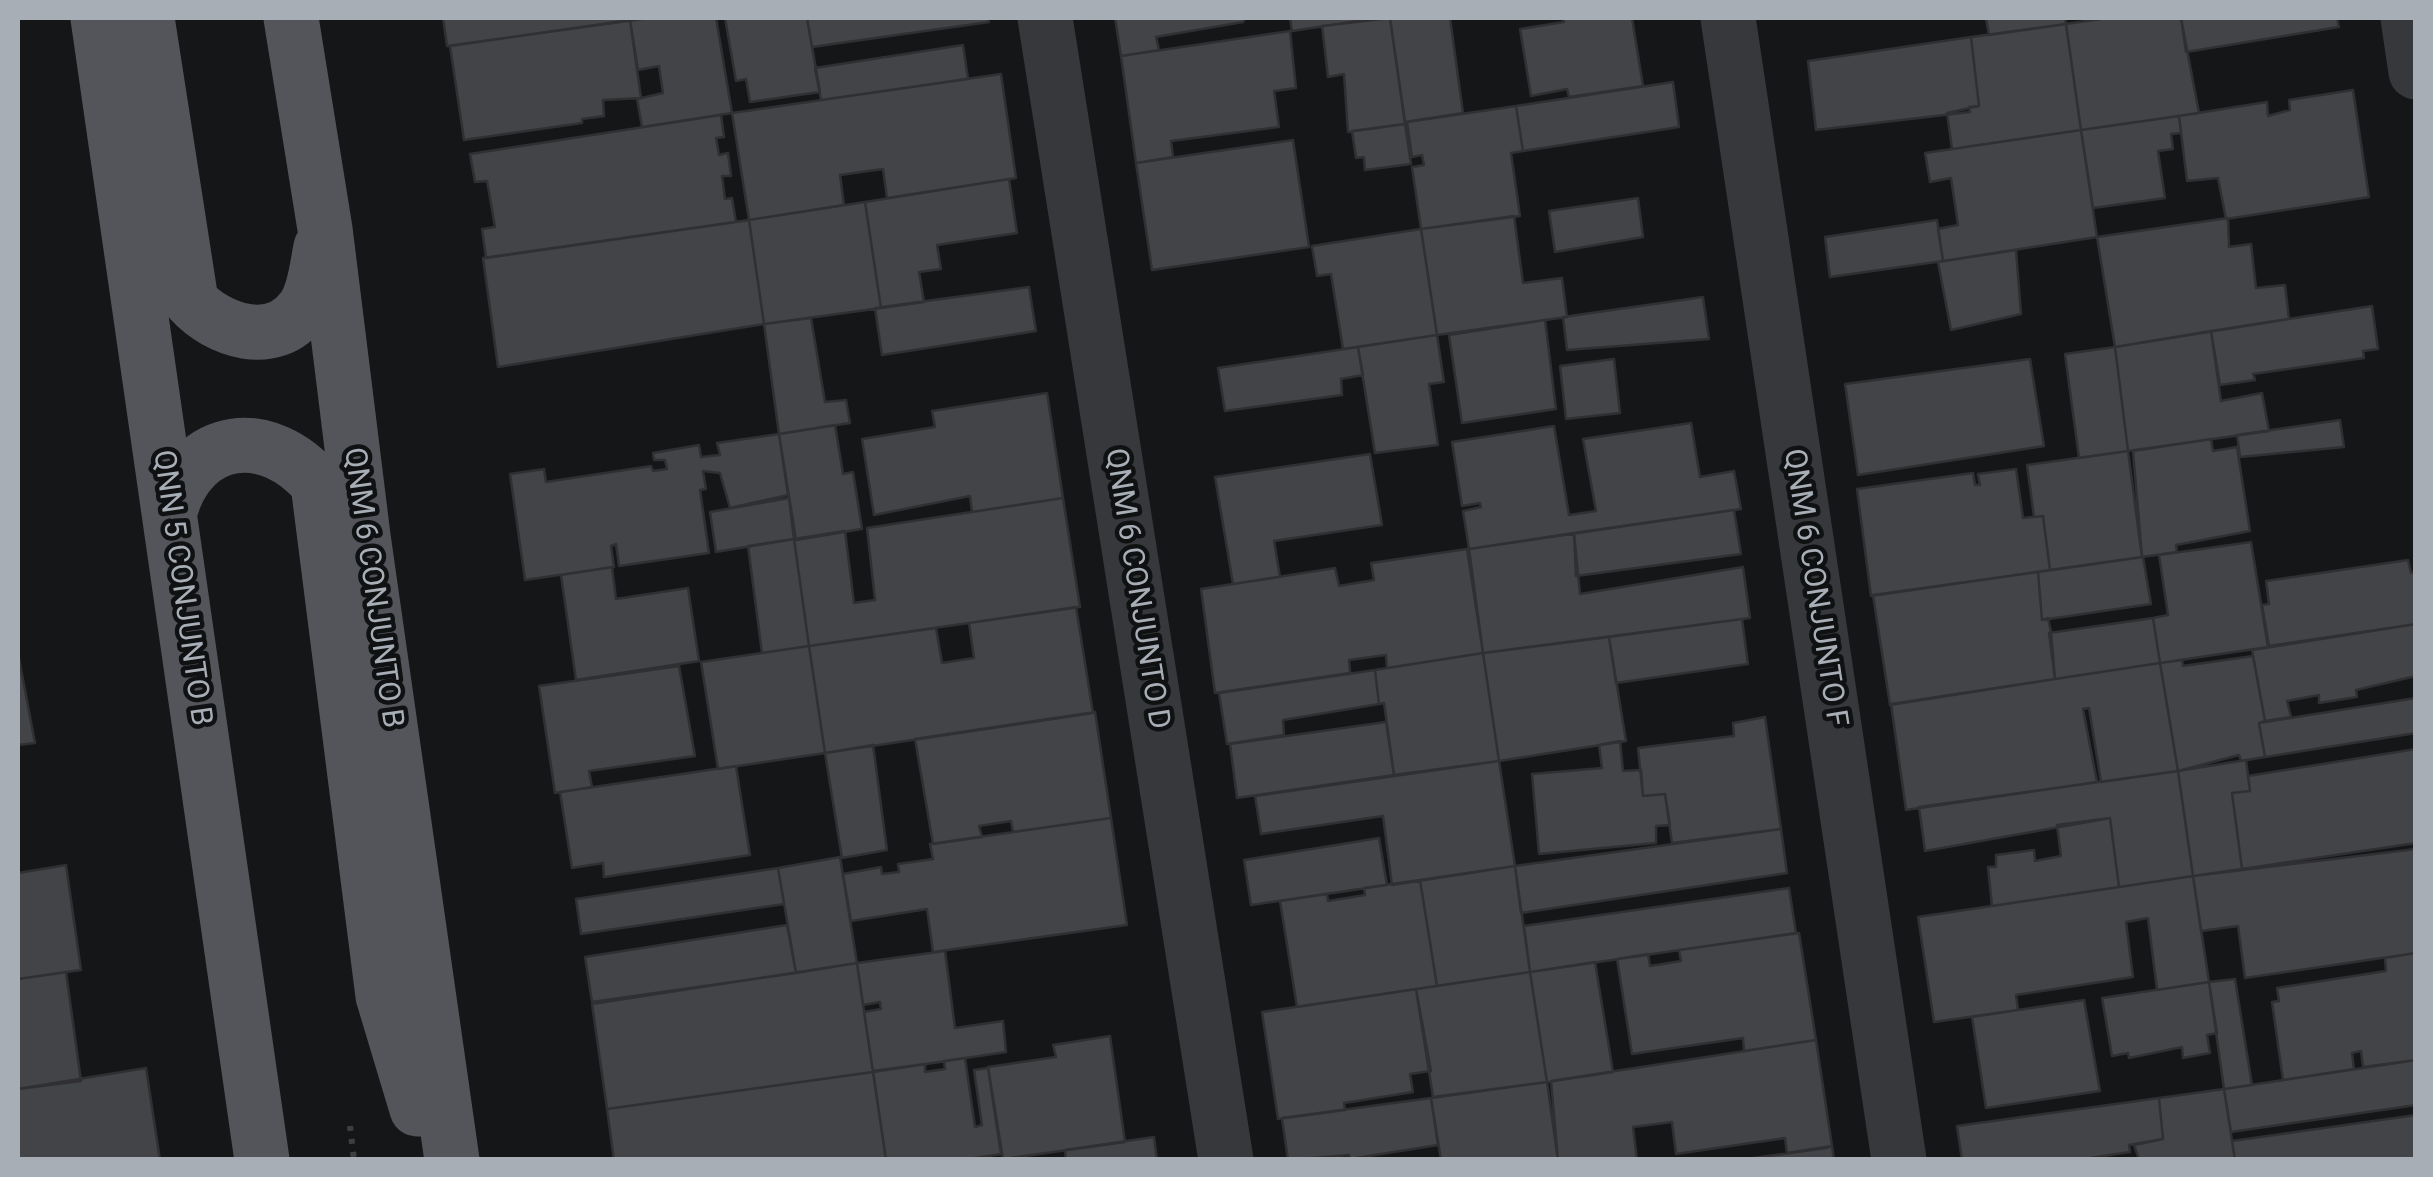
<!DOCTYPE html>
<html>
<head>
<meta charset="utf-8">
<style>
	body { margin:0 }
	#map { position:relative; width:2433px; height:1177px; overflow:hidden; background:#151617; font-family:Roboto,sans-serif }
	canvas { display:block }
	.frame { position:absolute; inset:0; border:20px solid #a8aeb6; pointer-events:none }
</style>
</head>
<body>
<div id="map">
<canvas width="2433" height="1177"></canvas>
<div class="frame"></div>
</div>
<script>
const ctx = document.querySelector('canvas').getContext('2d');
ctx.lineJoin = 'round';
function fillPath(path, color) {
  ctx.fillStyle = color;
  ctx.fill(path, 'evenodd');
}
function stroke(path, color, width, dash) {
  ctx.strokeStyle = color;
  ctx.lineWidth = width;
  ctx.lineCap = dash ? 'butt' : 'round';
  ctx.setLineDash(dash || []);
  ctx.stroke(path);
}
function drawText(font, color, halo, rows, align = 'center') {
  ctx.font = font + ' Roboto,sans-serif';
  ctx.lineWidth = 9;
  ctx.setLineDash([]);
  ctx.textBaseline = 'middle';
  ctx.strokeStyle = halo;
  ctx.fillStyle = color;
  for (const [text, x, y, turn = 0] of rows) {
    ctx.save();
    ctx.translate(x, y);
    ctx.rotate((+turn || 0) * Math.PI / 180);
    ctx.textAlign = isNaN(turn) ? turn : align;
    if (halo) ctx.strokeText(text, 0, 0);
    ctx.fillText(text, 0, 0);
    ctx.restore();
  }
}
const building = new Path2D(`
	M443,18H649L447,46Z
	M649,18H716L732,113L642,127L637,99L663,93L659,66L638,70L630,20Z
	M725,18H807L820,92L750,102L746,79L736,81Z
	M807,18H988L989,22L812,47Z
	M1115,18H1245L1243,22L1156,37L1159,50L1121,56Z
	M1290,18H1377L1292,31Z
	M1390,18L1405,124L1348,132L1344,74L1328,77L1322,26Z
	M1390,18H1450L1463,113L1405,122Z
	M1563,18H1632L1643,86L1569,97L1567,89L1531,96L1520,29L1564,22Z
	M1986,18H2065L2066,24L1989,35Z
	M2107,18H2181L2199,113L2081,130L2066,24Z
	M2181,18H2337L2339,27L2186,52Z
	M630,20L641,98L603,100L604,116L582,119V123L464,140L450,46Z
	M2066,24L2081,130L1952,149L1947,113L1979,106L1971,37Z
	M1290,31L1296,88L1274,91L1279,127L1171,141L1173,157L1136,163L1121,56Z
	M1971,37L1979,106L1969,107L1970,112L1816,130L1808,61Z
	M963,45L968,79L821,100L815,68Z
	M1001,74L1016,178L887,198L883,169L840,175L844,205L749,220L732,113Z
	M1673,82L1679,127L1523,151L1516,106Z
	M2353,90L2369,197L2226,219L2218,178L2187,181L2179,116L2267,102L2268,116L2290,110L2289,100Z
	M1516,106L1523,151L1511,153L1520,216L1421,229L1412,167L1424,165L1422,155L1412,157L1407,122Z
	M721,115L724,137L716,138L719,155L728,153L731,176H722L725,199L732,198L736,222L486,258L482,229L495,227L487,181L475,182L470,154Z
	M2179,116L2181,133L2171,134L2173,149L2158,151L2165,198L2093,208L2081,130Z
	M1405,124L1411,164L1365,170L1364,157L1356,158L1352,131Z
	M2081,130L2097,237L1943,261L1938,229L1958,225L1951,178L1930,182L1925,153Z
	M1293,140L1309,247L1152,270L1136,163Z
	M1009,179L1017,233L937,245L941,269L919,272L924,302L881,308L865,202Z
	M1638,198L1643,237L1555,252L1549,211Z
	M865,202L881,308L764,324L749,220Z
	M1514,216L1523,283L1562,278L1567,317L1437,335L1421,229Z
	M2228,218L2229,247L2251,244L2256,288L2285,285L2289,319L2115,347L2097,237Z
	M749,220L764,324L498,367L483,258Z
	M1937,220L1943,261L1830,277L1825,237Z
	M1421,229L1437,335L1343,349L1331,274L1317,276L1312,246Z
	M2016,250L2021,314L1951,330L1938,262Z
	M1029,287L1036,331L882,355L875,308Z
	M1703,297L1709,339L1567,350L1563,317Z
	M2372,306L2378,349L2363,351L2364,358L2253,374L2255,380L2220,385L2211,331Z
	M811,318L825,402L846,400L850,423L779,434L764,324Z
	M1545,320L1556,409L1462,423L1449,335Z
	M2211,331L2221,401L2262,393L2269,431L2128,451L2115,347Z
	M1437,335L1444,382L1429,384L1438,445L1375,453L1358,347Z
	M1358,347L1363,375L1341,379L1342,395L1225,411L1218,368Z
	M2115,347L2128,451L2079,458L2065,354Z
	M1614,359L1620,413L1566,419L1560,366Z
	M2030,359L2044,446L1858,475L1845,384Z
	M1047,393L1063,498L972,512L970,496L874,515L862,439L935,427L932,411Z
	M2340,420L2344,447L2240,457L2237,435Z
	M1691,423L1700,477L1734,471L1741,509L1469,549L1463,511L1481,507L1480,503L1462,506L1452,442L1554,426L1569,515L1596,511L1583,439Z
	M835,425L843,474L853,472L862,529L796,540L779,434Z
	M779,434L788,495L730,508L720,473L703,471L706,489L700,490L709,553L619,566L616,544L611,546L614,567L525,580L510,474L544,469L546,482L651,466L653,471L667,469L665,460H654L653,453L699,445L701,457L720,455L717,443Z
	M2211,439L2213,451L2237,447L2250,531L2176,545L2177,552L2142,557L2133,451Z
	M2128,451L2142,557L2050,570L2043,516L2034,517L2027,465Z
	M1370,454L1382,525L1274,541L1280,577L1233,584L1215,477Z
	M2016,469L2023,518L2043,516L2050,570L1871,596L1857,489L1973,473L1975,485H1980L1978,474Z
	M789,498L794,539L716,552L710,512Z
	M1063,498L1080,607L809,646L794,539L845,531L854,603L875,600L867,528Z
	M1734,510L1741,554L1576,576L1574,533Z
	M1574,533L1580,594L1743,567L1750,618L1483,653L1469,549Z
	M794,539L809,646L762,653L748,546Z
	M2251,542L2268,647L2160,663L2153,618L2168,615L2159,555Z
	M1467,549L1483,653L1387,668L1386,655L1349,660L1350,673L1215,693L1201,589L1335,568L1339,586L1374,580L1371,563Z
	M2143,557L2151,604L2042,620L2038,572Z
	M2408,560L2411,573L2416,572V624L2269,646L2262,605L2269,604L2266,581Z
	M612,567L616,599L688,588L699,661L576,680L561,575Z
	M2038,572L2042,620L2048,618L2051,632L2055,679L1890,705L1873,595Z
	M1076,607L1093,713L825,753L809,646L936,628L942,663L974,658L969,623Z
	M2153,618L2160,663L2055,679L2049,633Z
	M1742,619L1748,664L1616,683L1609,637Z
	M2416,624V676L2356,690L2357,697L2319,703V695L2287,701L2291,717L2265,721L2252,650Z
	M1609,637L1626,741L1499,761L1483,653Z
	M809,646L825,753L718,769L701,662Z
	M18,653L35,743L18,745Z
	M1483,653L1499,761L1394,775L1384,703L1379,704L1375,670Z
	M2253,656L2265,721L2259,723L2265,757L2241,761L2239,755L2178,771L2160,663L2182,660L2183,666Z
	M2160,663L2178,771L2101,782L2089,708L2083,709L2097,782L1906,810L1891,704Z
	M679,666L695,756L589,771L592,787L555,793L539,686Z
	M1375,670L1379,704L1283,720L1284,735L1227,744L1219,693Z
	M2416,698V733L2265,757L2259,723Z
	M1095,712L1111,818L1013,832L1011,821L979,826L982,837L933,844L915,739Z
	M1765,717L1781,829L1672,843L1665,794L1643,796L1638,748L1734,736L1733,723Z
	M1386,722L1394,775L1237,798L1230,744Z
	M1620,741L1623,771L1641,770L1643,796L1665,794L1670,825L1656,826V843L1539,854L1532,774L1602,768L1599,745Z
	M873,745L887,850L842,858L825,753Z
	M2416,749V843L2242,869L2232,793L2250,791L2248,776Z
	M2246,760L2250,791L2232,793L2242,869L2193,876L2178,771Z
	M1499,761L1515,866L1392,885L1383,816L1261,834L1255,796Z
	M736,766L750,855L604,877L603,863L572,868L560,792Z
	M2178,771L2193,876L2119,887L2110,818L1925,851L1919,807Z
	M1111,818L1127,925L933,952L927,909L851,921L843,874L881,867L882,874L899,872L898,864L933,859L930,844Z
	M2110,818L2119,887L1992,906L1988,867H1996V855L2034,850L2035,861L2061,856L2057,825Z
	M1781,829L1787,873L1521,913L1515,866Z
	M1379,838L1387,885L1251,905L1244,860Z
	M2416,849V953L2245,978L2238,926L2201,931L2193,876Z
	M840,857L857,963L796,973L778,868Z
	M66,865L81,970L18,979V873Z
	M1515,866L1530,972L1437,986L1420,880Z
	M778,868L784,904L581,934L576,899Z
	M2193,876L2209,982L2157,990L2148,918L2126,922L2133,977L2016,995L2018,1010L1934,1022L1918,917Z
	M1420,880L1437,986L1297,1007L1280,901L1327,894L1328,901L1365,895L1364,888Z
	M1789,888L1796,933L1530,972L1524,926Z
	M787,925L796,973L592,1002L585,957Z
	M1799,933L1816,1040L1744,1051L1743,1038L1632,1054L1617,959L1648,954L1650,966L1681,961L1679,950Z
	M945,951L955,1028L1003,1021L1006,1052L873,1072L864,1012L881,1009L880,1002L863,1005L857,963Z
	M2416,953V1060L2363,1067L2361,1051L2352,1053L2354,1069L2283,1080L2272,1002L2279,1001L2277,988L2386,971L2385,958Z
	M1595,962L1613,1072L1547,1082L1530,972Z
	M857,963L873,1072L607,1109L592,1004Z
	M66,972L81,1081L18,1089V979Z
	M1530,972L1547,1082L1433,1097L1416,989Z
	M2235,979L2252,1085L2224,1089L2209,982Z
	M2209,982L2217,1033L2207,1035L2210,1053L2183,1058L2182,1047L2129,1058L2128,1053L2112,1056L2102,998Z
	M1416,989L1431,1071L1410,1074L1413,1092L1344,1103L1345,1110L1278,1119L1262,1012Z
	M2084,1000L2100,1091L1986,1108L1972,1017Z
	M1110,1036L1125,1142L1003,1159L988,1067L1056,1057L1053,1045Z
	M1816,1040L1832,1146L1787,1153L1785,1138L1676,1154L1672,1122L1633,1127L1637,1160H1558L1551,1081Z
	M965,1058L975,1127L982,1125L974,1070L988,1068L1001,1154L962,1160H886L873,1071L925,1064V1072L945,1069L944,1061Z
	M2416,1060V1105L2231,1132L2224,1089Z
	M146,1068L160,1160H18V1089Z
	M873,1072L886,1160H614L607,1109Z
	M1547,1082L1558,1160H1441L1431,1098Z
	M2224,1089L2235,1160L2139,1159L2134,1145L2163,1139L2159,1098Z
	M1431,1098L1438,1145L1350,1159L1349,1155L1288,1160L1282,1118Z
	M2159,1098L2163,1139L2129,1145L2130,1152L2077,1160H1962L1957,1126Z
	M2416,1115V1159L2235,1160L2232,1141Z
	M1154,1137L1157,1160H1066L1065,1150Z
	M1832,1146L1834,1160H1739L1826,1148Z`);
fillPath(building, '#424447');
stroke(building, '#303033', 2.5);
stroke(new Path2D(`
	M350,1126L354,1160`), '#3d3f43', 6, [5, 8]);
stroke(new Path2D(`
	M1045,18L1226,1160
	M1728,18L1899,1160
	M2408,18L2416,72`), '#37383c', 55);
stroke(new Path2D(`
	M98,18L262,1160
	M147,18L191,301C217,330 274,350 303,309C315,293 317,266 321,247
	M291,18L325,229L363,536L452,1160
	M170,511C192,433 268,425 318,484L383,996L417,1109`), '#53555b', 55);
drawText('30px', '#a8aeb6', '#101112', [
	["QNN 5 CONJUNTO B",181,588,82],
	["QNM 6 CONJUNTO B",372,588,82],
	["QNM 6 CONJUNTO F",1814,588,81],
	["QNM 6 CONJUNTO D",1136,589,81]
]);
</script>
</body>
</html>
